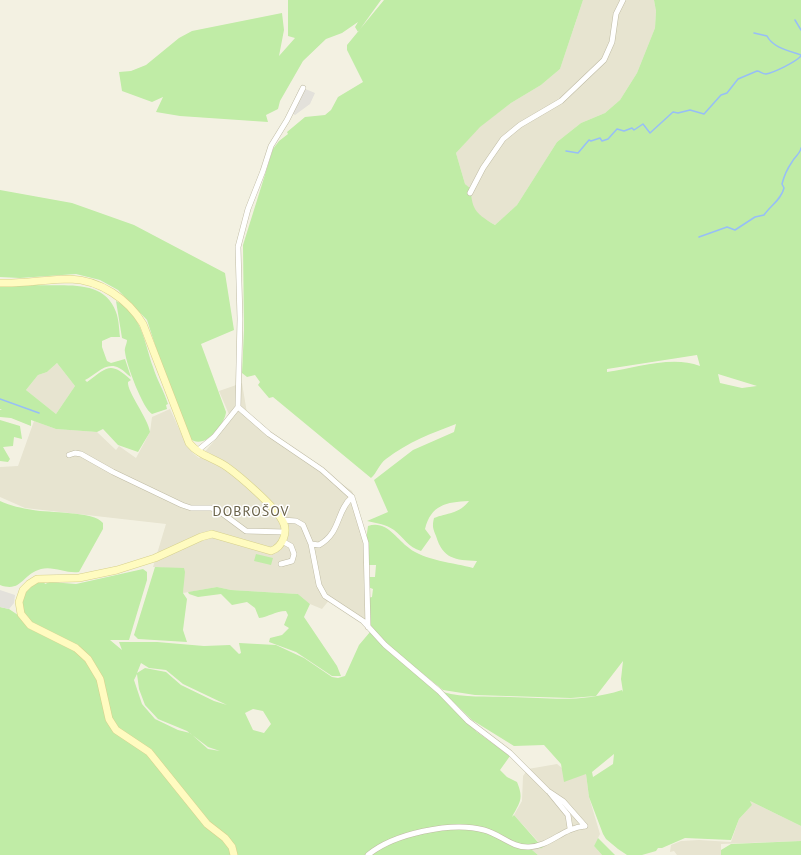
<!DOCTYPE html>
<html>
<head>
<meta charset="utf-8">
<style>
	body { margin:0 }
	canvas { display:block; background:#f3f1e2 }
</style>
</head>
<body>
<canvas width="801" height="855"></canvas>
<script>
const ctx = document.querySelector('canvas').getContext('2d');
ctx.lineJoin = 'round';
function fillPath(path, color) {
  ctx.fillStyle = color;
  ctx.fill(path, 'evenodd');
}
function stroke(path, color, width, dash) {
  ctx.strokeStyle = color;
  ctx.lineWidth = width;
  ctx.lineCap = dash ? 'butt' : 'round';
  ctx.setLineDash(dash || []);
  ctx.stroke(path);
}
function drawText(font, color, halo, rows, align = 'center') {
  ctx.font = font + ' "PT Sans",sans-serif';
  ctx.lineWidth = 3;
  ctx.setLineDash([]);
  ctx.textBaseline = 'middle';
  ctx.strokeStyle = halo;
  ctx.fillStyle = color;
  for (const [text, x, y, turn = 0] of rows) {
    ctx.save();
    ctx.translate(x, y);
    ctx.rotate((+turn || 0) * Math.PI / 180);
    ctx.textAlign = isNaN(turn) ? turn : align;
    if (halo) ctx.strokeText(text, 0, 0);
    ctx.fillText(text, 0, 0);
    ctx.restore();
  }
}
fillPath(new Path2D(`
	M583,0H654L656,11L655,28L637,73L620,100L605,113L581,123L557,142L517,205L495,225L479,216L473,206L471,201V190L465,184L456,153L479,127L511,103L541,85L560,69Z
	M57,363L75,386L56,414L26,390L38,375L47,372Z
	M242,383L247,413L268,433L352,491L358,506L366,543L368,627L330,599L322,609L310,604L298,594L231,590L217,587L183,593L184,569L153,567L166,524L25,508L0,497V467L18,466L34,421L56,429L97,432L116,450L119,446L136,458L150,432L152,417L170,409L186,444L194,454L199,458L217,438L231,419L219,391Z
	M557,764L562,768L586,774L589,797L600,834L594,846L602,855H538L531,849L543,847L514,815L522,801L523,776L528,769Z
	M750,801L801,826V841L721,844V855H677L674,851L670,852L671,845L681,841L699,840L731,842L739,819L752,805Z`), '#e7e4d0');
fillPath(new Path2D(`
	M288,0H381L358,32L355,27L358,22L342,33L326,39L303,61L280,101L278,109L266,115L268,122L180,116L156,112L163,97L152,102L122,91L119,72L131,71L146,65L179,38L192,31L282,13L284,30L279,56L295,38L288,36Z
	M384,0H583L560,69L541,85L511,103L480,127L456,153L465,184L471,189C471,210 478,215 495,225L517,205L557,142L581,123L605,113L620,100L637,73L655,28L656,11L654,0H801V826L750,801L752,805L739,819L731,840L685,838L662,848H658L656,851L642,855H627L618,849L606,839L603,834L589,797L586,774L564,782L561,764L544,745L514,746L472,720L443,692C464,698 487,696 510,697C552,698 581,703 622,690L623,692L621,679L623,661L596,696L571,698L475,695L443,690L386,644L369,625L368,598L372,597L373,589L368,587V577H375L376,565H368L366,540L368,526C387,520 396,539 409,548C423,560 455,563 473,568L477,561C455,560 443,559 436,536C433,529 432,526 434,518C447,513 459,514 469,501C446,502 431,505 425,529L431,537L421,551C408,547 404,538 394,530C385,524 376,523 367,521L388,512L374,480L413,450L454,432L456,424C432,433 408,442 386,459C379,464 377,473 371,478L273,397L269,398L258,385L260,382L255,375L247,377L242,373L244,330L243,245L273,149L279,141L288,134L287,132L305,117L325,115L331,110L338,97L363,82L347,50V45ZM697,355L700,366C672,355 636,368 607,372V369ZM718,374L757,386L742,388L720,383ZM614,754L613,764L593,777L592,772Z
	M0,190L72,203L134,225L225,273L234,330L201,344L226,412C225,425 202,453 189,437L157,351L147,320L118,290L100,280L76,274L20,278L0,277Z
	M35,285C63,287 104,278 116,312C119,320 119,329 120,337H111L102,341V347L107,361L111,363L125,359L131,377C127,375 124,370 119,368C106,361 96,375 85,380L87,382C108,367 110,361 131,380L128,382C127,392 148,418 150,432L138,452L118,445L103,429L97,432L56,429L31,420V426L11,418L0,417V410H2L0,409V287ZM57,363L75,386L56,414L26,390L38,375L47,372Z
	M116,301C141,311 145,345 153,367C157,380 164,391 168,404L166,405L167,409L152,414C143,409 126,364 125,352C124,348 127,344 127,340L122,338Z
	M0,420L20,426L22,439L14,437L13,446L3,447L10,459L8,462L0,461Z
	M0,501C11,506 21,508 33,510C48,513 94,511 103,523V529L79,572C67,574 54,566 41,569C22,574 22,593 0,585Z
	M256,554L273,558L271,565L254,561Z
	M155,567L184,568L185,572L183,593L187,599L183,630L187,642L138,639L134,635Z
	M143,569L147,572V580L129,640H110L122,650L119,642H157L204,646L230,645L239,654L241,653L239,643L276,645L304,658L332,677L338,678L345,676L359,645L370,632L430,684L477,732L510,756L500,770L507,777L517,782C524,799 520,802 512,817L514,815L543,848L531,849L538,855H237L161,762L118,729L111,718L103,678L94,663L38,627L25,617L21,605L25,591L38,581L44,582L45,584L50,582L76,584ZM141,663L149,668L166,670L183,684L227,705L214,701L181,685L166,672L145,668L137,673ZM137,674L139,689L145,705L158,719L187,731L208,747L220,751L208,749L190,733L178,730L155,719L142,704L134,680ZM253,709L263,711L271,724L264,733L253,730L245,713Z
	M217,587L231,590L298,594L310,604L304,617L337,666L341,676H332L296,652L269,642L270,638L282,635L289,628L284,625L288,615L286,611C275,611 269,617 259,618L255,608L247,602L232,605L221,594L198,597L189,594L188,592Z
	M0,607L9,609L18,615L28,628L75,650L90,666L98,680L114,732L147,754L223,840L230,848L231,855H0Z
	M598,838L615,855H602L594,846Z
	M801,841V855H721V850L731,844Z`), '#c0eca6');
fillPath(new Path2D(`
	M303,88L315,93L310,104L295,115L289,112L299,89Z
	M0,590L15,595L14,603L9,609L0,607Z`), '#e3e1db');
stroke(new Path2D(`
	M795,20L801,30
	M754,33L767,36C773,48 790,51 801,55
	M566,151L578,153L589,140L591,141L600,138L602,141L608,139L617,129L624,131L632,128L634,130L643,124L650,133L673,112L678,113L690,110L704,114L721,95L727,93L738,79L757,71C760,71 762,74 766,74C773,73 796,62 801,56
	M699,237L727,227L735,230L755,217L764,215C771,205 781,200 784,188L782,184C784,176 787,169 792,162C795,156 800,154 801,148
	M0,399L39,413`), '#97bef7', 1.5);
const street = new Path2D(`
	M470,193L483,168L503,139L520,125L561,101L604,60L612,42L616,14L623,0
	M238,407L269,434L322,470L352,497L366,543L368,627
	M197,451L214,437L238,407L240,319L238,247L248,209L263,171L271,146L287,120L303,88
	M69,455L75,453L81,454L113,472L182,505L191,508H211L219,511L246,531L285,532
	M282,520L296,521L303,525L311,544L319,585L325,596L363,621L385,645L439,691L468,721L510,753L548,791L563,801L585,826
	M311,544L319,545C341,533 336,511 352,497
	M281,564L292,561L294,554L291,546L282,541
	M550,793L568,815L570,828
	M368,855C393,834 451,821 484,830C500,834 512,848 529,847C551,846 562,828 585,826`);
const secondary = new Path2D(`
	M0,283C23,284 47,279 70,279C100,280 128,299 143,324L189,443C199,456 215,458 227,467C241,477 274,506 282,520C289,531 283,547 271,551L212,534L201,537L155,558L117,570L79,578L37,579L29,584L23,590L19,602L21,614L30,625L76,648L88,659L100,679L109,719L116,730L149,752L207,824L225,838L232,847L234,855`);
stroke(street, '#bfbba4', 6);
stroke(secondary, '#d7d18d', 8);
stroke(street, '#fff', 5);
stroke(secondary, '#fffbc0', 7);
ctx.letterSpacing = '1px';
drawText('14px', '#696248', '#fff', [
	["DOBROŠOV",251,512]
]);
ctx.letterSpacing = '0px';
</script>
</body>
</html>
